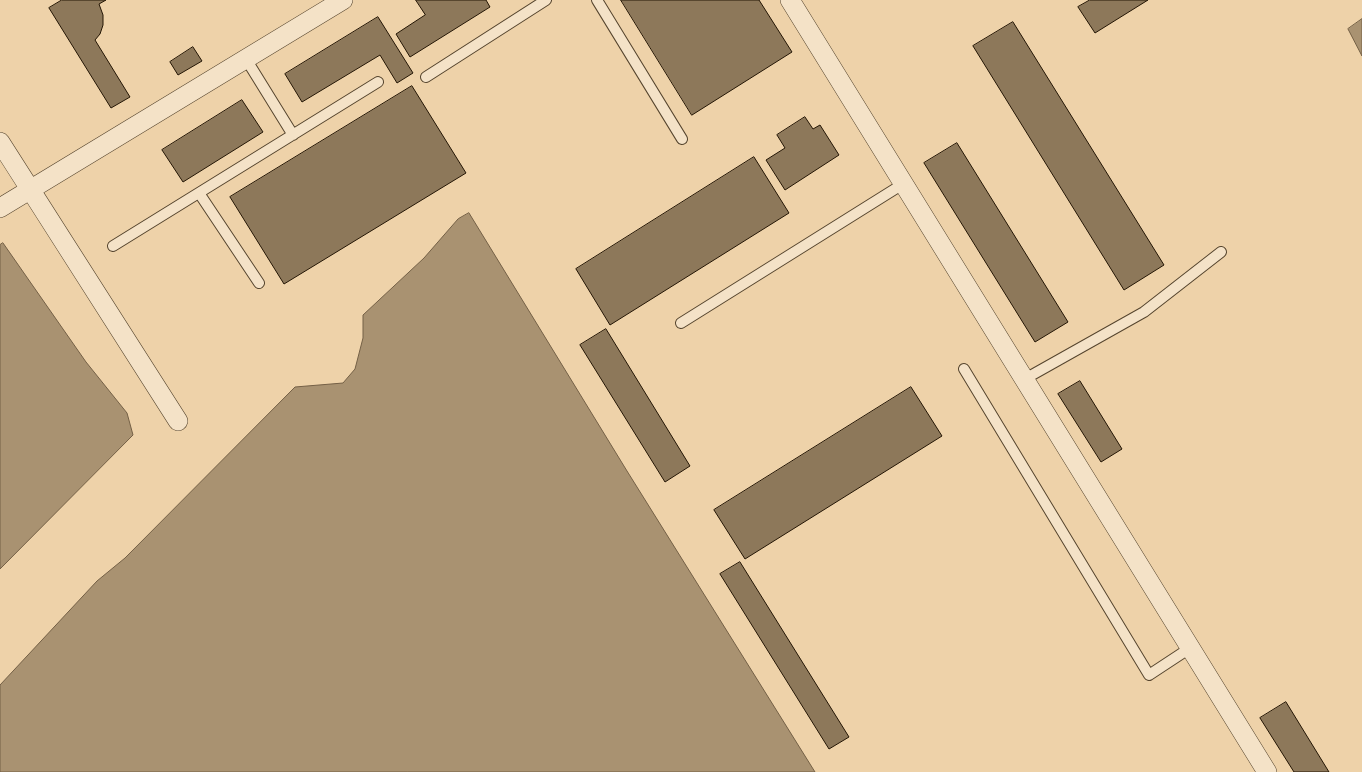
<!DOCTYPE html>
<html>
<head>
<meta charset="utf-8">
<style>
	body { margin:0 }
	canvas { display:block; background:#eed2a9 }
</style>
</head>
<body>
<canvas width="1362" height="772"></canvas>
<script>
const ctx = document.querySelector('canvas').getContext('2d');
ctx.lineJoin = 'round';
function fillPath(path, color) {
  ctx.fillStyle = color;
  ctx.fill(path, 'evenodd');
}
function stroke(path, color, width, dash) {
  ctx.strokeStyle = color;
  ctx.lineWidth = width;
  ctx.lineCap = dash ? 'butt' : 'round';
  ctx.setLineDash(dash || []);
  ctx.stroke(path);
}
const water = new Path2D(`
	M1362,19V56L1348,29Z
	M469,213L627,471L815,772H0V685L97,581L125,558L295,387L343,383L355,369L363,338V315L424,258L458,219Z
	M3,243L86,362L127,413L133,435L0,569V245Z`);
fillPath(water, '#a99271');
stroke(water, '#746046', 1);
const building = new Path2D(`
	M62,0H106L99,4L103,15V25L100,34L95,40L130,97L111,108L49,8Z
	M416,0H486L490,7L410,57L396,34L425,15Z
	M621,0H759L792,52L692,115Z
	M1090,0H1148L1095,33L1078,7Z
	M378,17L413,73L397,83L380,55L302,102L285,74Z
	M1013,22L1164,265L1124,290L973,46Z
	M193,47L202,61L178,75L170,62Z
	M412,86L466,173L284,284L230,197Z
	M242,100L263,132L183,182L162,150Z
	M805,117L813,129L820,125L839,155L785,190L766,160L785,148L777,135Z
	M957,143L1068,322L1035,342L924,163Z
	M754,157L789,213L610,325L576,269Z
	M606,329L690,466L665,482L580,345Z
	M1080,381L1122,449L1101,462L1058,394Z
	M911,387L942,436L745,559L714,510Z
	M740,562L849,737L829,749L720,574Z
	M1286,702L1329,772H1294L1260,718Z`);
fillPath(building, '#8d785a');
stroke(building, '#241605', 1);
const service = new Path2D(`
	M597,0L682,139
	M246,59L293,135
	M426,77L546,0
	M199,193L259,283
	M113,246L378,82
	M681,323L903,184
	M964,369L1149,675L1190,648
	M1023,380L1144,312L1221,252`);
const minor = new Path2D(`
	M790,0L1267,772
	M0,142L178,421
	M0,208L343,0`);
stroke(service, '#56452e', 12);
stroke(minor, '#56452e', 20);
stroke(service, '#f4e2c7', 10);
stroke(minor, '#f4e2c7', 19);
</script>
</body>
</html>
